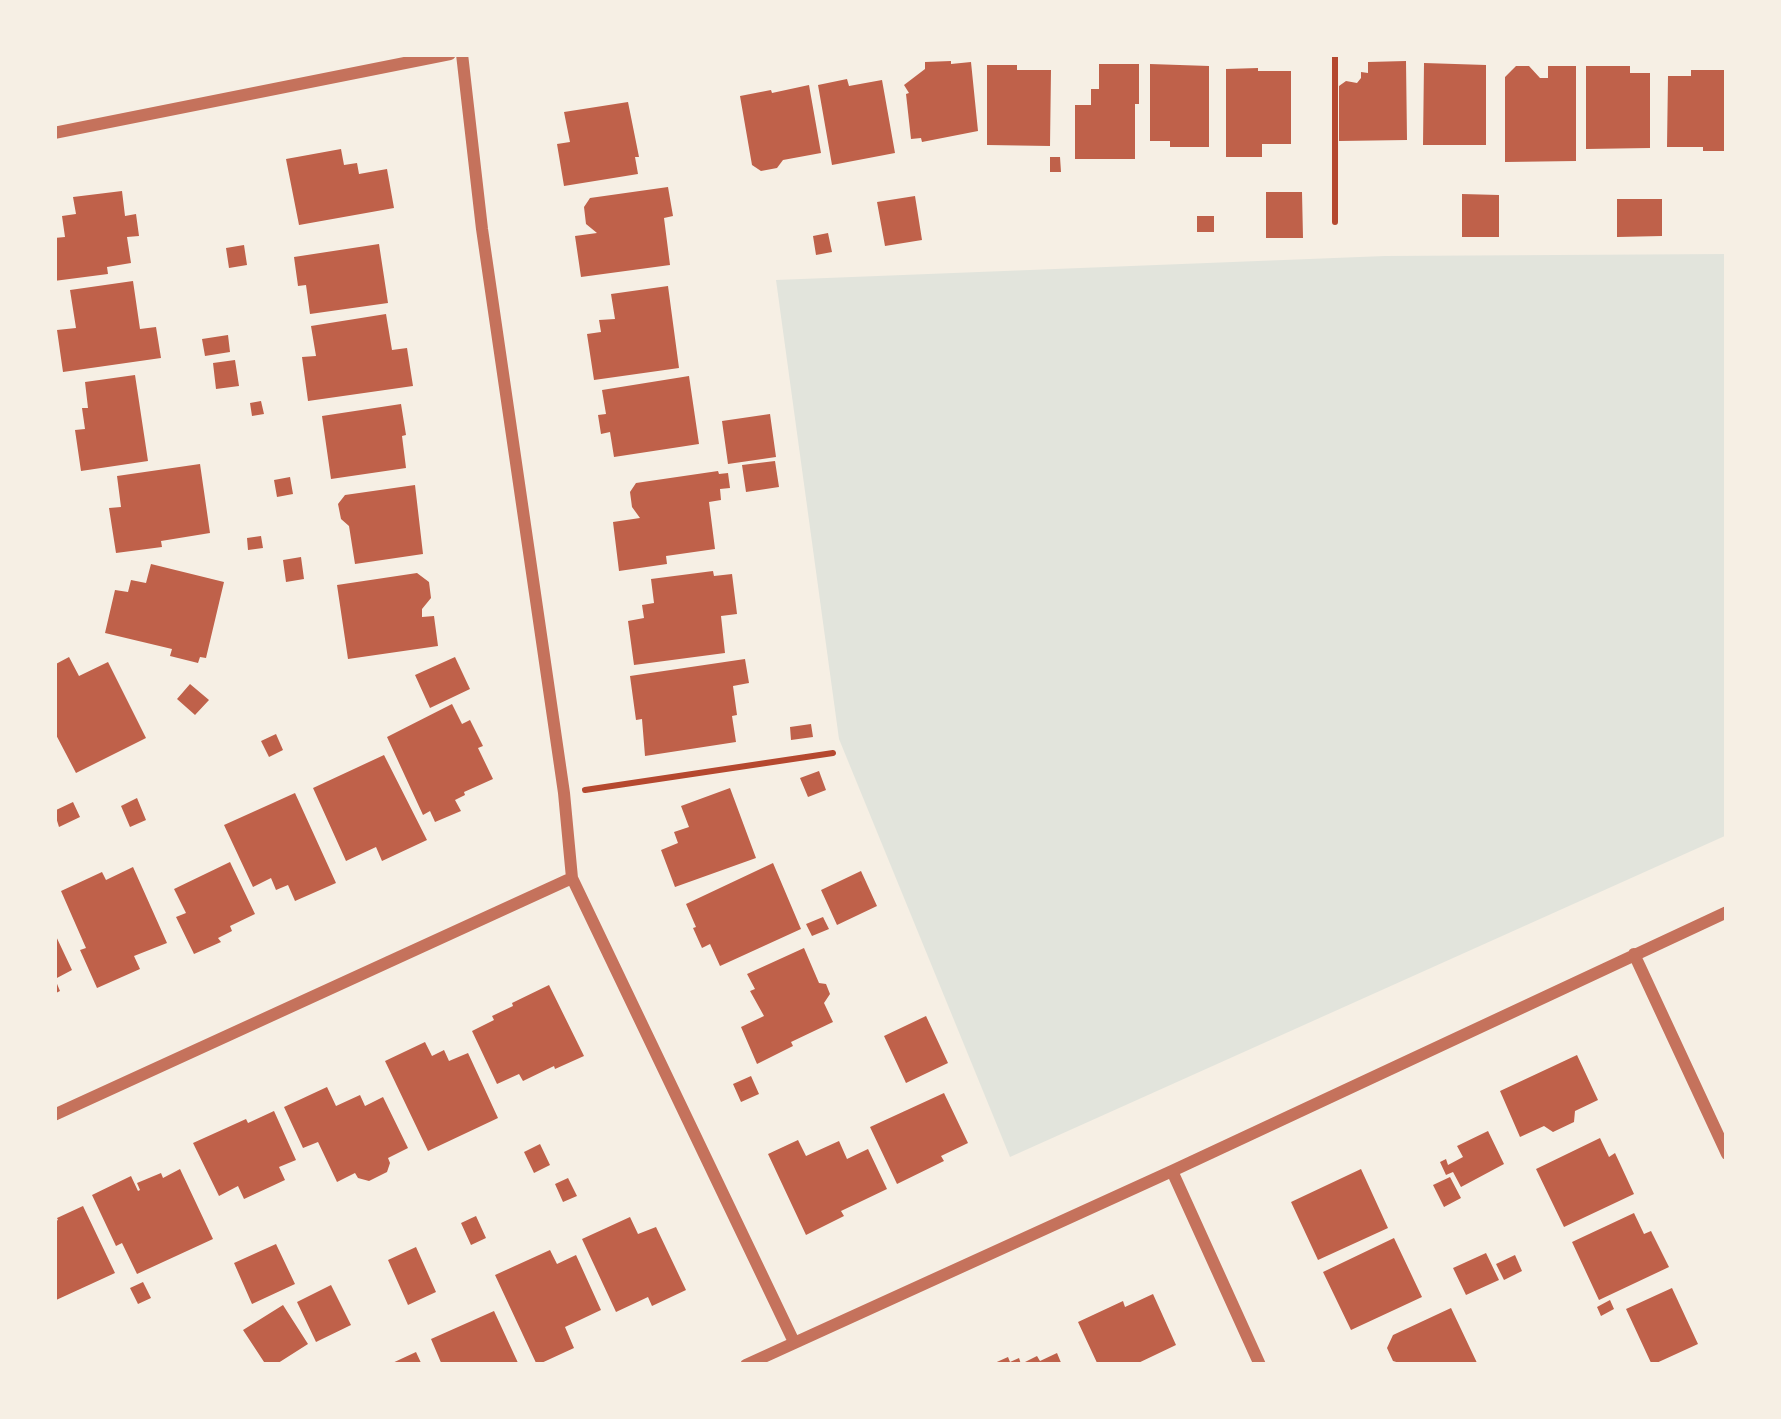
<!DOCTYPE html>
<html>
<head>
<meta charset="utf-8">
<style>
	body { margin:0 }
	#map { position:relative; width:1781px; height:1419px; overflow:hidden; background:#f6efe4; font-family:Karla,sans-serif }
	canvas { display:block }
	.frame { position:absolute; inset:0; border:57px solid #f6efe4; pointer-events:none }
</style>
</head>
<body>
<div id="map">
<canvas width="1781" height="1419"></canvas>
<div class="frame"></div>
</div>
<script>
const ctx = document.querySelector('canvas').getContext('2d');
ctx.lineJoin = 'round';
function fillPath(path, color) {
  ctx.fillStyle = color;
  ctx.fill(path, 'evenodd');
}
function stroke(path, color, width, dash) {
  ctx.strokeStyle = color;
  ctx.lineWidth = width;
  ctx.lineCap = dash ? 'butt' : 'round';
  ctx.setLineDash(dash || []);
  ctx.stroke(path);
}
fillPath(new Path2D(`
	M1727,254V835L1010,1157L839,739L776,280L1385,256Z`), '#e2e4dc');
fillPath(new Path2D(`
	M951,61V64L971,62L978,131L922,142L921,138L911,139L906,94L909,93L904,85L925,69V62Z
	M1406,61L1407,140L1339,141V86L1346,81L1357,83L1361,78V72L1368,73V62Z
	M1424,63L1486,65V145H1423Z
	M1099,64H1139V104H1135V159H1075V105H1091V89H1099Z
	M1150,64L1209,66V147H1170V141H1150Z
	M987,65H1017V70H1051L1050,146L987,145Z
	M1516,66H1529L1540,78H1548V66H1576V161L1505,162V77Z
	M1586,66H1630V73H1650V148L1586,149Z
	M1258,68V71H1291V144H1262V157H1226V69Z
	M1691,70H1727V151H1703V147H1667L1668,76H1691Z
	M847,79L849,86L882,80L895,153L832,165L818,85Z
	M809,85L821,153L783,160L777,168L761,171L752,165L740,96L771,90L772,93Z
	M628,102L639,157H635L638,174L564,186L557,144L570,142L564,112Z
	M341,149L344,165L357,163L359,174L387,169L394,208L299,225L286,159Z
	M1050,157H1060L1061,172H1050Z
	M668,187L673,216L664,218L670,265L581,277L575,236L597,233L586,224L584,207L590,198Z
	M122,191L125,216L136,214L139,236L127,237L131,263L107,267L108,274L54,281V238L65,237L62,216L76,214L73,197Z
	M1266,192H1302L1303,238H1266Z
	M1462,194L1499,195V237H1462Z
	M915,196L922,240L885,246L877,202Z
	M1617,199H1662V236L1617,237Z
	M1197,216H1214V232H1197Z
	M828,233L832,252L816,255L813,236Z
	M379,244L388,303L310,314L306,285L298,286L294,257Z
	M244,245L247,265L229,268L226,248Z
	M133,281L140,329L156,327L161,358L63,372L57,330L76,328L70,290Z
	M668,286L679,368L594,380L587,334L601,332L599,320L615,319L611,294Z
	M386,314L392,350L407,348L413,386L308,401L302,357L316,356L311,326Z
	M228,335L230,352L205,356L202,339Z
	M235,360L239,386L216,389L213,363Z
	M135,375L148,461L81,471L75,430L85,429L82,408H88L85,382Z
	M689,376L699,444L614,457L610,432L601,434L598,415L606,414L602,390Z
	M261,401L264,414L252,416L250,403Z
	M401,404L406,435L402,436L406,468L331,479L322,416Z
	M770,414L776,457L728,464L722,421Z
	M775,461L779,487L746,492L742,465Z
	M200,464L210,533L161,541L162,547L116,553L109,508L121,507L117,476Z
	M718,471L719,474L728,473L730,488L720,489L721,500L709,502L715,549L666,556L667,564L619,571L613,522L640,518L632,507L630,492L636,483Z
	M290,477L293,494L277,497L274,480Z
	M415,485L423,554L355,564L349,526L341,519L338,504L345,495Z
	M261,536L263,548L248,550L247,538Z
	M301,557L304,579L286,582L283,560Z
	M151,564L224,582L206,658L200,657L198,663L170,656L172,649L105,633L115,590L128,592L131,580L146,583Z
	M713,571L714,576L732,574L737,614L721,616L725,653L634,665L628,621L644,618L642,605L654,603L651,579Z
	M417,573L429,582L431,598L422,609V617L434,616L438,646L348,659L337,585Z
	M69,657L79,676L108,662L146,738L76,773L54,731V665Z
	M455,657L470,689L430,708L415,675Z
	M745,659L749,683L733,686L737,715L732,716L736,742L645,756L642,719L636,720L630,676Z
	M190,684L209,700L195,715L177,699Z
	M452,704L462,724L470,720L483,746L478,748L493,779L464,792L465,795L455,800L461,811L435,822L430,811L423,815L387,737Z
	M811,724L813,737L791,740L790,727Z
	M276,734L283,750L269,757L261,741Z
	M384,755L427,840L382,861L376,847L346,861L313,788Z
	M819,771L826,790L808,797L800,778Z
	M730,788L756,858L675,887L661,850L678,843L674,832L689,827L681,806Z
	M295,793L336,883L295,901L288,885L276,890L271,878L253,887L224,825Z
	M137,798L146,820L130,827L121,806Z
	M73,802L80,817L59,827L54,811Z
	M230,862L255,914L230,926L232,931L218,938L221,942L194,954L176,917L186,913L174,889Z
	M773,863L801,929L720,966L710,944L702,948L693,928L696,927L686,904Z
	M133,867L167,943L134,956L140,969L97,988L80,950L86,948L61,891L102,872L106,880Z
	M861,871L877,906L837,925L821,890Z
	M823,917L829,929L812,936L806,924Z
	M54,932L72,970L55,979L60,991L54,994Z
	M804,948L819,983L826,984L830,994L824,1003L833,1022L791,1042L793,1046L757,1064L741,1027L764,1016L750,991L755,989L747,974Z
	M549,985L584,1056L555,1069L554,1066L523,1081L519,1074L497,1084L472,1031L494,1020L492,1016L513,1006L512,1003Z
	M926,1016L948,1063L906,1083L884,1036Z
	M425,1042L432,1056L444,1050L449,1061L468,1053L498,1118L428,1151L385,1061Z
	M1577,1055L1598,1100L1575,1111L1574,1122L1553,1132L1544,1126L1520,1137L1500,1091Z
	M751,1076L759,1094L741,1102L733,1084Z
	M327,1087L336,1106L360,1095L365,1106L383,1097L408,1148L388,1158L390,1163L387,1172L369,1181L358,1178L355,1173L337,1182L318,1142L303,1148L284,1107Z
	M944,1093L968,1143L941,1156L944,1161L897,1184L870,1127Z
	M274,1111L296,1160L279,1167L285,1180L244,1199L238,1186L219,1196L193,1143L246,1119L248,1123Z
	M1488,1131L1504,1164L1461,1187L1453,1172L1446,1175L1440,1162L1446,1159L1448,1165L1463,1157L1457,1146Z
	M1600,1138L1609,1157L1615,1153L1634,1194L1564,1227L1536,1169Z
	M798,1140L806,1156L839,1141L847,1159L868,1149L887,1189L841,1211L844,1216L806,1235L768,1154Z
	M540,1144L550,1165L534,1173L524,1152Z
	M180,1169L213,1239L137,1274L122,1243L116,1246L92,1195L131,1176L138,1191L140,1190L137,1183L161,1173L163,1178Z
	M1361,1169L1388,1228L1318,1260L1291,1202Z
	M1450,1177L1461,1198L1444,1207L1433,1185Z
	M568,1178L577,1196L563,1202L555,1184Z
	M83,1206L115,1273L54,1301V1222L58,1220L57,1218Z
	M1634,1213L1644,1234L1651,1231L1669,1267L1599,1300L1572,1242Z
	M476,1216L486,1238L471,1245L461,1223Z
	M630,1217L638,1234L656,1227L686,1290L652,1306L648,1297L616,1312L582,1239Z
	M1394,1238L1422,1297L1351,1330L1323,1272Z
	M276,1244L295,1284L252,1304L234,1263Z
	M416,1247L436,1292L408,1305L388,1260Z
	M550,1250L557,1264L576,1255L601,1310L565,1327L574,1348L537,1365L495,1275Z
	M1486,1253L1499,1280L1466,1295L1453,1268Z
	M1515,1255L1522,1271L1504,1280L1496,1264Z
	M143,1282L151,1298L138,1304L130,1288Z
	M331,1285L351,1325L316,1342L297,1302Z
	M1672,1288L1698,1344L1652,1365L1626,1309Z
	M1153,1294L1176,1345L1134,1365H1098L1078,1322L1123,1301L1125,1307Z
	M1610,1300L1614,1309L1601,1316L1597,1307Z
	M283,1305L308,1344L275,1365H266L243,1330Z
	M1451,1308L1478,1365H1406L1393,1361L1387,1348L1393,1335Z
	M494,1311L519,1365H442L431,1339Z
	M416,1352L422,1365H388Z
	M1057,1353L1062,1365H990L1008,1357L1010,1362L1019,1358L1021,1364L1037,1356L1040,1361Z`), '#bf614a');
stroke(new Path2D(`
	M1335,222V54
	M585,790L833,753`), '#b5482f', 6);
stroke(new Path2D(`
	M462,54L482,229L564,793L572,878L794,1342
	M54,133L450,54
	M1634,954L1727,1154
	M54,1115L572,878
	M1172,1171L1260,1365
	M746,1365L1172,1171L1727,912`), '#c5725c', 12);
</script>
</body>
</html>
